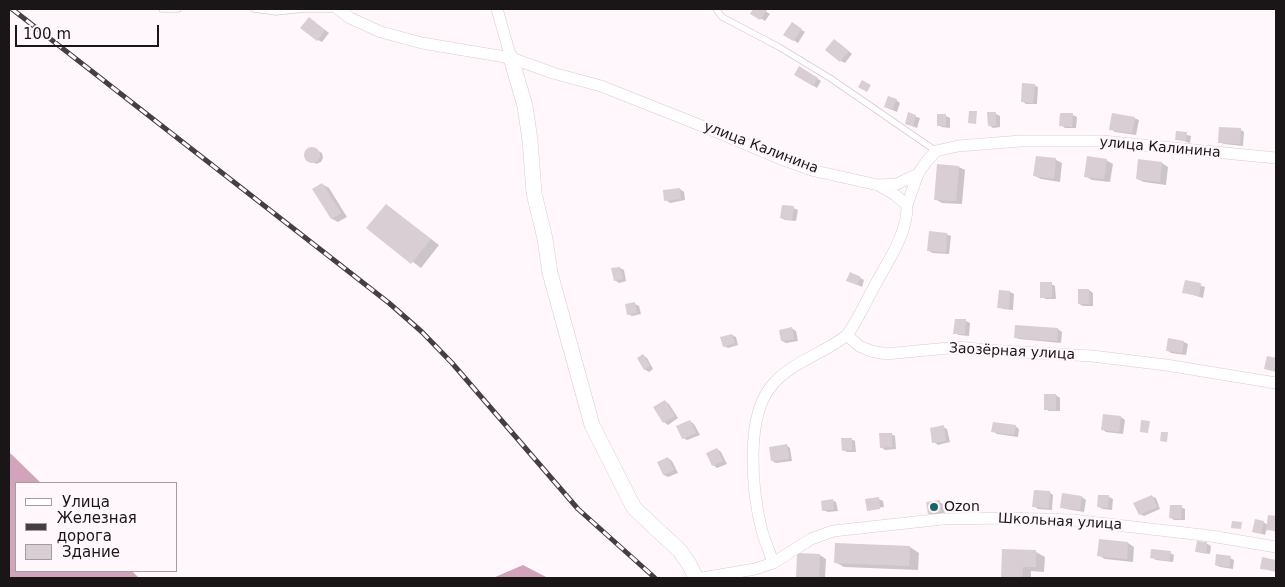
<!DOCTYPE html>
<html>
<head>
<meta charset="utf-8">
<style>
	body { margin:0 }
	#map { position:relative; width:1285px; height:587px; overflow:hidden; background:#fff7fb; font-family:"DejaVu Sans",sans-serif }
	canvas { display:block }
	.frame { position:absolute; inset:0; border:10px solid #1a1618; pointer-events:none }
	.legend { position:absolute; left:15px; top:482px; width:162px; height:90px; box-sizing:border-box; background:#fff7fb; border:1px solid #a39da0; margin:0; padding:6px 9px; list-style:none; font-size:15px; color:#1a1618 }
	.legend li { display:flex; align-items:center; gap:10px; height:25px }
	.legend b { width:25px; border:1px solid #a39da0 }
	.scale { position:absolute; left:15px; top:25px; width:144px; height:22px; box-sizing:border-box; border:2px solid #1a1618; border-top:0; padding-left:6px; font-size:15px; line-height:18px; white-space:nowrap; color:#1a1618; -webkit-text-stroke:4px #fff7fb; paint-order:stroke }
</style>
</head>
<body>
<div id="map">
<canvas width="1285" height="587"></canvas>
<div class="frame"></div>
<ul class="legend">
<li><b style="height:6px;background:#fff"></b>Улица</li>
<li><b style="height:6px;background:#443f41"></b>Железная дорога</li>
<li><b style="height:14px;background:#d9ced3"></b>Здание</li>
</ul>
<div class="scale">100 m</div>
</div>
<script>
const ctx = document.querySelector('canvas').getContext('2d');
ctx.lineJoin = 'round';
function fillPath(path, color) {
  ctx.fillStyle = color;
  ctx.fill(path, 'evenodd');
}
function stroke(path, color, width, dash) {
  ctx.strokeStyle = color;
  ctx.lineWidth = width;
  ctx.lineCap = dash ? 'butt' : 'round';
  ctx.setLineDash(dash || []);
  ctx.stroke(path);
}
function drawText(font, color, halo, rows, align = 'center') {
  ctx.font = font + ' "DejaVu Sans",sans-serif';
  ctx.lineWidth = 4.5;
  ctx.setLineDash([]);
  ctx.textBaseline = 'middle';
  ctx.strokeStyle = halo;
  ctx.fillStyle = color;
  for (const [text, x, y, turn = 0] of rows) {
    ctx.save();
    ctx.translate(x, y);
    ctx.rotate((+turn || 0) * Math.PI / 180);
    ctx.textAlign = isNaN(turn) ? turn : align;
    if (halo) ctx.strokeText(text, 0, 0);
    ctx.fillText(text, 0, 0);
    ctx.restore();
  }
}
fillPath(new Path2D(`
	M9,452L41,483H16V571H132L139,578H9Z
	M523,565L548,578H493Z`), '#d2a4bb');
fillPath(new Path2D(`
	M755,9H762L770,14L765,21L752,13Z
	M313,21L329,33L322,42L318,40Z
	M792,24L805,32L798,43L785,35Z
	M839,43L852,54L845,63L841,61Z
	M800,68L821,81L817,88L795,74Z
	M1034,85L1038,87L1037,104H1026L1022,101Z
	M896,100L900,103L897,112L890,109Z
	M908,114L920,118L917,128L906,124Z
	M996,114L1000,116V127L993,128L989,125Z
	M1073,115L1077,117L1076,128H1065L1061,125Z
	M946,116L950,118V128L942,127L938,125Z
	M1134,118L1139,120L1136,135L1115,132L1111,129Z
	M1240,129L1244,132L1243,146L1224,144L1220,142Z
	M1177,132L1191,136L1190,143L1176,139Z
	M313,148L322,153L323,158L321,162L316,164L307,159L305,154L308,149Z
	M1037,157L1056,160L1062,163L1060,182L1041,179L1035,176Z
	M1106,160L1113,164L1110,182L1092,180L1085,176Z
	M1162,163L1168,167L1166,185L1144,182L1137,179Z
	M959,167L965,170L962,204L942,203L935,199Z
	M322,184L329,188L347,217L338,222L332,219L314,190Z
	M680,189L684,192L685,200L670,203L666,200Z
	M386,205L439,245L421,268L368,228Z
	M793,208L798,210L796,221L785,220L781,218Z
	M946,234L951,236L949,254L933,253L929,251Z
	M620,268L624,270L626,281L619,283L615,280Z
	M860,278L864,280L862,287L852,282Z
	M1186,281L1205,287L1203,298L1183,292Z
	M1051,284L1055,286L1056,299H1046L1042,297Z
	M1089,290L1093,293V306H1083L1079,304Z
	M1000,291L1010,292L1014,294L1013,310L1003,309L999,307Z
	M635,304L639,306L641,314L632,316L628,314Z
	M966,321L970,323L969,336L959,335L955,333Z
	M1016,326L1058,329L1062,332L1061,343L1019,339L1015,337Z
	M791,328L796,331L798,341L786,343L782,341Z
	M732,335L736,337L738,345L728,348L724,346Z
	M1184,342L1188,344L1186,355L1171,353L1167,350Z
	M643,355L647,358L653,369L649,372L644,369Z
	M1268,358L1276,360V372L1266,369Z
	M1045,395H1056L1060,398V411H1049L1045,409Z
	M665,401L669,404L678,418L668,425L664,422Z
	M1104,415L1121,417L1125,420L1123,434L1106,432L1102,429Z
	M690,421L694,424L700,435L687,440L683,438Z
	M1015,426L1019,429L1018,437L997,434L993,431Z
	M943,427L947,429L950,442L938,445L934,442Z
	M891,434L895,436L896,449L885,450L881,447Z
	M851,439L855,441L856,452H847L843,450Z
	M786,445L790,448L792,461L776,463L772,461Z
	M717,449L721,452L727,464L717,468L713,465L708,453Z
	M668,458L672,461L678,473L668,477L664,475L659,463Z
	M1049,492L1053,495L1052,510L1038,509L1034,506Z
	M1099,496L1109,497L1113,499L1112,510L1103,509L1099,507Z
	M1151,496L1156,498L1160,509L1144,516L1140,514Z
	M1082,497L1086,500L1084,512L1066,509L1062,507Z
	M879,499L883,501L884,507L870,509V511L868,510Z
	M832,500L836,502L838,511L828,512L823,510Z
	M939,502L943,504L945,514L933,516L929,513Z
	M1181,507L1185,509V520H1174L1170,517Z
	M1270,516L1276,517V532L1267,528L1265,535L1254,531L1263,522L1268,525Z
	M1100,540L1128,543L1134,547L1133,562L1105,559L1098,555Z
	M1206,543L1211,546L1210,554L1201,553L1197,551Z
	M836,545L910,547L919,553L918,570L844,567L835,562Z
	M1003,551L1036,552L1045,557L1044,572L1031,571V578H1002Z
	M1170,553L1174,555L1173,562L1156,560L1152,557Z
	M799,554L820,555L826,559L825,578H797Z
	M1230,558L1234,560L1233,569L1220,567L1216,565Z
	M1263,559L1276,561V572L1261,568Z`), '#0003');
fillPath(new Path2D(`
	M753,9H764L767,10L760,20L750,14Z
	M309,17L325,30L317,41L300,28Z
	M792,22L802,29L793,41L783,35Z
	M834,39L849,51L840,62L825,50Z
	M799,66L818,78L813,86L794,75Z
	M862,80L871,85L867,92L858,87Z
	M1022,83L1035,84L1033,103L1021,102Z
	M888,96L897,99L892,110L884,107Z
	M969,111H977L976,124L968,123Z
	M908,112L916,115L913,126L905,124Z
	M987,112H996V126H988Z
	M1060,113H1073L1072,127L1059,126Z
	M1112,113L1135,117L1132,133L1109,130Z
	M937,114H946V126H937Z
	M1219,127L1241,128L1240,144L1218,143Z
	M1176,131L1187,132L1186,141L1175,140Z
	M304 155a8 8 0 1 1 16 0a8 8 0 1 1-16 0Z
	M1036,156L1056,158L1054,179L1033,176Z
	M1087,156L1107,159L1104,179L1084,177Z
	M1138,159L1162,162L1160,182L1136,179Z
	M937,164L959,166L956,201L934,200Z
	M322,183L341,213L331,219L312,189Z
	M680,188L681,199L664,201L663,190Z
	M386,204L431,239L411,264L366,228Z
	M782,205L794,206L792,220L780,218Z
	M929,231L947,233L946,252L927,251Z
	M620,267L623,279L614,281L611,268Z
	M850,272L861,277L857,285L846,281Z
	M1185,280L1201,283L1199,296L1182,293Z
	M1040,282H1052V297L1040,298Z
	M1078,289H1089V304H1078Z
	M999,290L1010,291L1009,309L997,308Z
	M635,302L637,313L627,315L625,304Z
	M955,319H966L965,334H953Z
	M1015,325L1058,328L1057,341L1014,338Z
	M792,327L794,339L781,341L779,330Z
	M732,334L735,343L723,347L720,337Z
	M1168,338L1184,341L1182,353L1166,351Z
	M643,354L650,366L644,370L637,358Z
	M1267,356L1276,358L1274,371L1264,369Z
	M1044,394H1056V410H1044Z
	M665,400L675,416L663,423L653,407Z
	M1103,414L1121,416L1119,432L1101,430Z
	M690,420L696,433L682,439L676,426Z
	M1141,420L1150,421L1148,433L1140,432Z
	M993,422L1016,425L1014,435L991,432Z
	M944,425L946,441L932,443L930,428Z
	M1161,432H1168L1167,442L1160,441Z
	M879,433H892V447L880,448Z
	M841,438H852V450L842,451Z
	M787,444L789,459L771,461L769,447Z
	M717,448L723,461L712,466L706,453Z
	M668,457L674,470L663,475L657,462Z
	M1034,490L1050,491L1049,508L1032,507Z
	M1062,493L1082,496L1080,510L1060,508Z
	M1098,495H1109L1108,508L1097,507Z
	M1152,495L1157,507L1139,515L1133,503Z
	M879,497L880,509L867,511L865,499Z
	M833,499L834,509L822,511L821,501Z
	M940,500L941,512L928,514L926,502Z
	M1170,505H1182L1181,519L1169,518Z
	M1268,515L1276,516L1275,531L1266,530Z
	M1255,519L1264,521L1261,534L1252,532Z
	M1232,521L1242,522L1241,529L1231,528Z
	M1099,539L1128,542L1127,559L1097,556Z
	M1197,541L1207,542L1206,553L1195,552Z
	M835,543L910,546L909,566L834,563Z
	M1002,549L1036,550V567H1023L1022,578H1001Z
	M1151,549L1171,551L1169,561L1150,558Z
	M797,553L820,554L819,578H796Z
	M1216,554L1231,556L1229,567L1215,565Z
	M1262,557L1276,560V571L1260,569Z`), '#d9ced3');
const lane = new Path2D(`
	M162,9H178
	M254,9L276,12L304,9H338
	M716,9L722,17L779,47L830,78L936,151`);
const street = new Path2D(`
	M338,9L350,18L381,32L422,43L511,58L553,73L601,86L702,126L781,159L815,171L878,185L897,184L918,174L926,162L936,151L958,146L1021,141H1102L1276,158
	M497,9L511,58
	M907,205L918,174
	M847,335C858,320 865,303 874,287C887,262 908,234 907,205L894,194L878,185
	M773,563C770,552 765,542 762,531C752,492 744,414 774,383C794,361 825,353 847,335L859,346L871,351L886,354L959,347L986,350L1092,356L1166,365L1276,383
	M702,578L755,569L773,563L811,539L833,531L943,519L1007,518L1073,520L1211,536L1276,547`);
const secondary = new Path2D(`
	M511,58L525,106L530,140L534,193L545,239L550,273L592,425L634,508L680,551L689,564L696,578`);
stroke(lane, '#d7ccd1', 7);
stroke(street, '#d7ccd1', 12);
stroke(secondary, '#d7ccd1', 16);
stroke(lane, '#fff', 5.5);
stroke(street, '#fff', 11);
stroke(secondary, '#fff', 15);
const rail = new Path2D(`
	M12,9L389,303L422,332L452,363L578,509L655,578`);
stroke(rail, '#443f41', 5);
stroke(rail, '#fff7fb', 3, [9]);
for (const [x, y, r, color] of [
	[934,507,5,"#186668"]
]) {
  const dot = new Path2D();
  dot.arc(x, y, r, 0, 2 * Math.PI);
  ctx.fillStyle = color;
  ctx.fill(dot);
  stroke(dot, '#fff7fb', 2);
}
drawText('14px', '#1a1618', '#fff7fb', [
	["улица Калинина",761,148,21],
	["улица Калинина",1160,148,5],
	["Заозёрная улица",1012,352,3],
	["Школьная улица",1060,522,3]
]);
drawText('14px', '#1a1618', '#fff7fb', [
	["Ozon",944,507]
], 'left');
</script>
</body>
</html>
